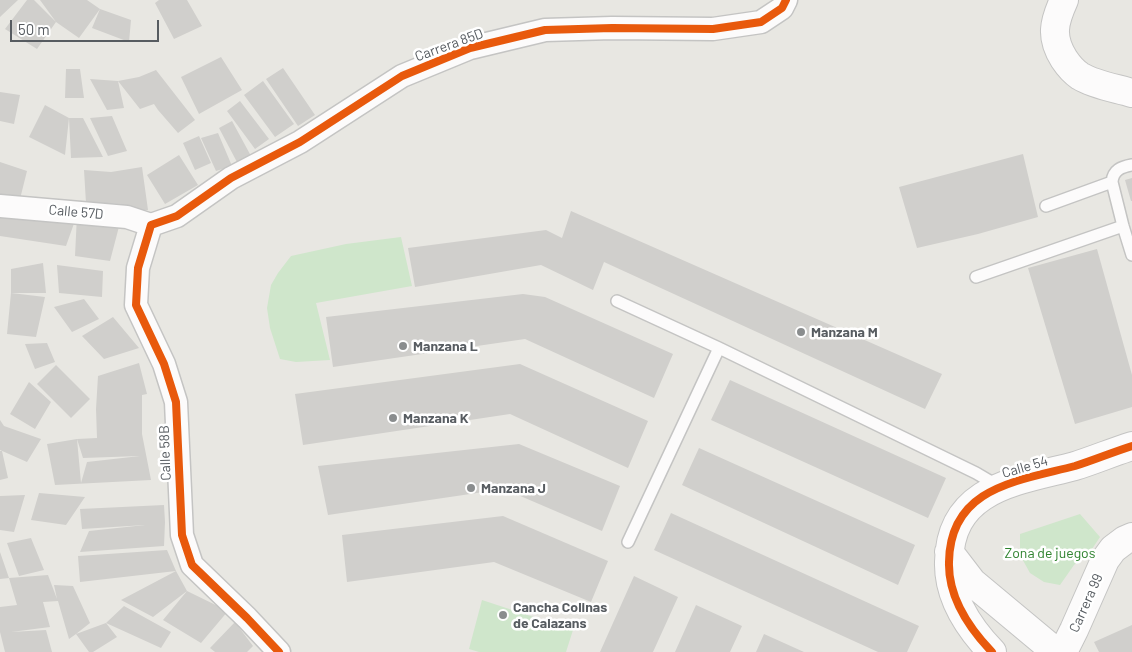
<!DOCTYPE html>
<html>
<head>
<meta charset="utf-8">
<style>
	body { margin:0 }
	#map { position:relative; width:1132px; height:652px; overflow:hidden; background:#e8e7e2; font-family:Barlow,sans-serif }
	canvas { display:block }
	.scale { position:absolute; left:10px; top:20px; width:149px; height:22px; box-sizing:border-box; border:2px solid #575c61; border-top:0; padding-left:6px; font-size:15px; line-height:18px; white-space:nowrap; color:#575c61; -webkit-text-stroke:4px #fff; paint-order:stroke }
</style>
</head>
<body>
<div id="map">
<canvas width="1132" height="652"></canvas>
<div class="scale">50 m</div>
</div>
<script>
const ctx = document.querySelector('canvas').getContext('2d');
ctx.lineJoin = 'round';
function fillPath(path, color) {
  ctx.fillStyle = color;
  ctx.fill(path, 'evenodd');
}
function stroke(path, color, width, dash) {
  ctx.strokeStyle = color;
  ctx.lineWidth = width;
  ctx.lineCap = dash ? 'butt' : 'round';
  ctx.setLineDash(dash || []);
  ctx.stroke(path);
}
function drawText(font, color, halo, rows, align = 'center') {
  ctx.font = font + ' Barlow,sans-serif';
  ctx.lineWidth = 5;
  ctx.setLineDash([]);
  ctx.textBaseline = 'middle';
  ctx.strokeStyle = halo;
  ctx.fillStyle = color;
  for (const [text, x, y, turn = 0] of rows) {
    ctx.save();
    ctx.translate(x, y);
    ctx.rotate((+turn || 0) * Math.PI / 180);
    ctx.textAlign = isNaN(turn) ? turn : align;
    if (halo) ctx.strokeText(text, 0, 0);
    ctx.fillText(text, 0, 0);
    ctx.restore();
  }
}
fillPath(new Path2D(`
	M401,237L412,286L316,303L330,360L296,362L280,359L270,328L267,308L271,285L278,273L291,256L346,244Z
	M1080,514L1100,537L1092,549L1074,565L1060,585L1044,582L1030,573L1020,555V534Z
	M482,600L573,630L566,652H479L469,649Z`), '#cfe6cb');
fillPath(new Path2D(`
	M0,0H18L0,17Z
	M27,0H34L56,22L37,49L5,29Z
	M40,0H87L100,9L79,38L56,22Z
	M159,0H187L202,26L174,39L155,3Z
	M100,9L131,20L129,42L92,28Z
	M221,57L242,90L199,114L181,77Z
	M283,68L315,115L298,126L266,79Z
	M66,69H80L84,98H65Z
	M156,70L195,120L178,133L158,110L154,104L140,109L118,81L124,108L107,110L90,79L118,81L139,77Z
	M263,81L294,124L275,137L244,95Z
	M0,92L20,95L14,124L0,121Z
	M240,101L269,139L255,149L227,111Z
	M45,105L69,118L65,155L29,137Z
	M112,116L127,151L108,156L90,118Z
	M69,118H83L103,157L71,158Z
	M232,121L251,156L238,164L219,128Z
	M218,133L232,166L216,171L201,138Z
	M199,136L211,163L195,170L183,143Z
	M1023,154L1038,217L978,234L917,248L899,187Z
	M179,155L198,185L165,204L147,175Z
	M0,162L27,171L19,203L0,197Z
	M142,167L148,210L125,211L123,204L86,203L84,170L111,172Z
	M1132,178V201H1131L1125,180Z
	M0,208L121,219L110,261L75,256L77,215L66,246L0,236Z
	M571,211L942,374L925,409L604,262L593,290L541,265L415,287L408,248L546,230L562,238Z
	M1097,249L1132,375V407L1075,424L1028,268Z
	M43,263L46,293H11L45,297L36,337L7,334L11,293V269Z
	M57,265L103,271L102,297L59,293Z
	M523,294L545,297L673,354L654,398L525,339L333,367L326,317Z
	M84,299L99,319L72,332L54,307Z
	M113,317L139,348L104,359L82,336Z
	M47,343L55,362L35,369L25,344Z
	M139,363L147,394L142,395V434L151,480L55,485L47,444L77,439L97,438L96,409L98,376ZM77,439L83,458L140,456L87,462L81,483Z
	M520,364L648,421L628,468L510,414L303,445L295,394Z
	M56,365L90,399L71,418L37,384Z
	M730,380L946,478L928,518L711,420Z
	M29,382L51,402L35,429L10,414Z
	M0,420L4,426L41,439L27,462L0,450Z
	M519,444L620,486L602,531L504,489L328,515L318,466Z
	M699,448L915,545L898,585L682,485Z
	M0,451H2L8,478L0,480Z
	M39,493L85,497L66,525L31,520Z
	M25,495L14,532L0,530V496Z
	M164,505L165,522L164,546L80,552L89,531L145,525L82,529L80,509Z
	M671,513L919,626L907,652H878L654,550Z
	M503,516L608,561L591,602L494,562L347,582L342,535Z
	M31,538L44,570L19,576L7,543Z
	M167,550L176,571L80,582L78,556Z
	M0,552L9,578L0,579Z
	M176,571L187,591L228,611L201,643L163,620L187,591L153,617L121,600Z
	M48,575L57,599L54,585L73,586L90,623L76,634L106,623L124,606L171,632L161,648L106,623L117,637L93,652H89L76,634L69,639L58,601L43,602L50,627L11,632L46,630L52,652H5L0,632V607L17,605L9,578Z
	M634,576L678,597L653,652H600Z
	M696,605L742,626L730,652H675Z
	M235,622L253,646L247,652H215L210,648Z
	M1132,625V652H1099L1094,642Z
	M764,634L804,652H756Z`), '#d0cfcc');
const service = new Path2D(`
	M1132,165C1121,167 1113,170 1112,182L1123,226L1132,255
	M1046,206L1112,182
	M976,277L1123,226
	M617,301L719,348L976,473L998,486
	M628,542L719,348`);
const minor = new Path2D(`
	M0,206L127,217L151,225
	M151,225L177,216L231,178L300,142L402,76L470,48L545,30L612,28L713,29L761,22L782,8L786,0
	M151,225L138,268L136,305L164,364L176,402L182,535L192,565L247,618L279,652`);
const tertiary = new Path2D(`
	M1064,0C1054,22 1050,37 1064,59C1068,65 1074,72 1080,76C1095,85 1115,88 1132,93
	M949,552L972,582L1056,652
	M992,652C969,628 948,596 949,562C950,487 1018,481 1075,466C1094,460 1113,452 1132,446
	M1063,652L1074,630L1105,560L1113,549L1125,540L1132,537`);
stroke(service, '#c4c4c3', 14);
stroke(minor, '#c4c4c3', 25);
stroke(tertiary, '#c4c4c3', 30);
stroke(service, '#fcfbfb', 11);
stroke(minor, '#fcfbfb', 22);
stroke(tertiary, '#fcfbfb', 28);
stroke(new Path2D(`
	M279,652L247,618L192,565L182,535L176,402L164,364L136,305L138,268L151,225L177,216L231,178L300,142L402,76L470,48L545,30L612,28L713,29L761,22L782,8L786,0
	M992,652C969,628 948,596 949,562C950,487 1018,481 1075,466C1094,460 1113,452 1132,446`), '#e8590c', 8);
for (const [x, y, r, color] of [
	[801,332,5,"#8a8d8e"],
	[403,346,5,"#8a8d8e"],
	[393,418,5,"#8a8d8e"],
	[471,488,5,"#8a8d8e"],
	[503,615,5,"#8a8d8e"]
]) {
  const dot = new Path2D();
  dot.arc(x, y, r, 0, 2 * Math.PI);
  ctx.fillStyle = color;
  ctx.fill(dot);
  stroke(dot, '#fff', 2);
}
drawText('14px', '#575c61', '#fff', [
	["Carrera 85D",449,45,-20],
	["Calle 57D",76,212,5],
	["Calle 58B",165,453,-92],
	["Calle 54",1025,467,-16],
	["Carrera 99",1086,603,-66]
]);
drawText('bold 14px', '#575c61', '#fff', [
	["Manzana M",811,332],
	["Manzana L",413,346],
	["Manzana K",403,418],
	["Manzana J",481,488],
	["Cancha Colinas",513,607],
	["de Calazans",513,623]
], 'left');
drawText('14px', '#2e822e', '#fff', [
	["Zona de juegos",1050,553]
]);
</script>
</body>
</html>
